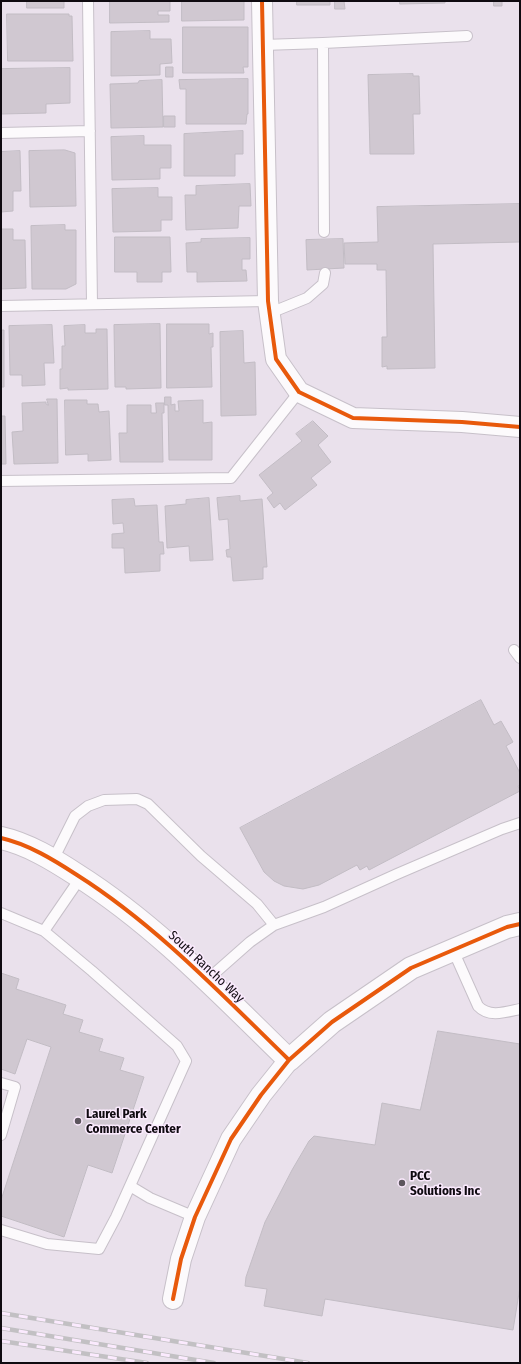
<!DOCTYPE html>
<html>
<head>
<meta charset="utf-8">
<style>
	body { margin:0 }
	#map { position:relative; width:521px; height:1364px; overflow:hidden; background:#eae1ec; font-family:"Fira Sans Condensed",sans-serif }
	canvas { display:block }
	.frame { position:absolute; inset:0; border:2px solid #0f0a10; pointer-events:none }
</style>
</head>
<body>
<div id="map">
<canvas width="521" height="1364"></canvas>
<div class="frame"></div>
</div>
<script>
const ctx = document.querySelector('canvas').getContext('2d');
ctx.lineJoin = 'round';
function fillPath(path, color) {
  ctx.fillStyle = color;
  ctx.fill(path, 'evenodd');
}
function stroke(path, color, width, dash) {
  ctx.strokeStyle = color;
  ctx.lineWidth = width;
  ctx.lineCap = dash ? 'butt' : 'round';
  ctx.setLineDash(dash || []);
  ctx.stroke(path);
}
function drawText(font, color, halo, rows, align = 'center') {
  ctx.font = font + ' "Fira Sans Condensed",sans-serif';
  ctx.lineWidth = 3;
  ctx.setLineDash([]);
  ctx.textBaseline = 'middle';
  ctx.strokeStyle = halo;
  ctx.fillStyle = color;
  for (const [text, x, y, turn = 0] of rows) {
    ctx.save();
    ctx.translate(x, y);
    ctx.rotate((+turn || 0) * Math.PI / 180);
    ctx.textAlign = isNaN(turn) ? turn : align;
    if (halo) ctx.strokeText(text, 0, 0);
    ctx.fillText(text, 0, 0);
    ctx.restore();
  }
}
const building = new Path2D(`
	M27,1H64V8H27Z
	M110,1H170V11H158V15H169V22L110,23Z
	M182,1H244V20L182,21Z
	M297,1H330V5H297Z
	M335,1H344L345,9H335Z
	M400,1H445V3L400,4Z
	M494,1H502V6H494Z
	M7,14H69V16H72L73,61H8Z
	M183,27H248V67H243L244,73H183Z
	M150,31V39H171L172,63L160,64V75L111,76V32Z
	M166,67H173V77H166Z
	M70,68V103L46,104V113L1,114V69Z
	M413,74V76H419L420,114H413L414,154H370L368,75Z
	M248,79V114H247L246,124H186V89H180L179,80Z
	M162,80L163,127L111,128L110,84L138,83L139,81Z
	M164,116H175V127H164Z
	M243,131V154H235V176H184V134Z
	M144,136V145H171V168H160V179L112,180L111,137Z
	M65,150L75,153L76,206L30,207L29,151Z
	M20,151L21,191H13V211L1,212V152Z
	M250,184L251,206H239L238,228L186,230L185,195H196V186Z
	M158,188V197H172V220H161V231L113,232L112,189Z
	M520,204V242L433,244L435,368L387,369V366L382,367V337H387L386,270H377V264H345L344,243L378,242L377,207Z
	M65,225V230H76V284L66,289H32L31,226Z
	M1,229H13V240H25L26,288L1,289Z
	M115,237H170L171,272H162V282H137V272H115Z
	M250,238V259H242V270H246L247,281L197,282V272H187L186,243L201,242V239Z
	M343,239L344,268L307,270L306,240Z
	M160,324L161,388L126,389V387H115L114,325Z
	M167,324H209V334L213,333V347H211L212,387L167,388Z
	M52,325L54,363H44L45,385L22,386V375H10L9,326Z
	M85,325V333H96V329H107L108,389L68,390V388L60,389V369H62V346H65L64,326Z
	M1,330H4V387H1Z
	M243,331L244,363L255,362L256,415L221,416L220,332Z
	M165,397H171V405L175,404V411H179L178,401L203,400V423L212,422V460H169L168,405H165Z
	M47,399H57L58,463L14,464L12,432L23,431L22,403L46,402V404L48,405Z
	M65,400H87V404H98L99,412L109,411L111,460L88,461V454L66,455Z
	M156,403H164V413H162L163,462H120L119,433H127V405H151V413H156Z
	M1,416H5L6,464H1Z
	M313,421L328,436L318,445L331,462L311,478L317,485L285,510L280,503L274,508L267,498L273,493L259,475L302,441L296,434Z
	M240,496V501L262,499L267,567H263V579L233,581L231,557H227L226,550L230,549L228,519L219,520L217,498Z
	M209,498L213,560L190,561L189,546L167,548L165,506L186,504V500Z
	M134,499L135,506L157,505L159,542H163L164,554H160V571L125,573L124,548H112V534L124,533L123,523L113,524L112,500Z
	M481,700L494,725L501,721L513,742L506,746L520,773V785L518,786L520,791L369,870L367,866L360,870L357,865L319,885L303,889L284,886L274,881L264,872L240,828Z
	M1,973L19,979L16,989L66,1005L63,1014L83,1020L79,1032L103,1039L99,1051L124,1058L120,1070L144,1077L112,1173L88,1165L64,1237L1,1216V1200L51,1047L27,1039L15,1074L1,1069Z
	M438,1031L520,1044V1287L513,1330L325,1299L322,1316L264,1306L267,1289L245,1286L246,1277L265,1222L292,1170L309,1141L314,1136L375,1145L382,1103L420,1110Z`);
fillPath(building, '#d0c8d1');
stroke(building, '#c2bcc4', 1);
const service = new Path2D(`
	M88,1L92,304
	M323,43L324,232
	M263,45L323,43L467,36
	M1,133L90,131
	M1,306L268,301
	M270,313L307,298L323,284L325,273
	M1,481L231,478L299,392
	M514,650L520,658
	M53,860L75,816L88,806L104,800L137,799L148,804L201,856L257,904L274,925
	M1,913L44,931
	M453,950L478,1006C489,1018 506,1012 520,1009
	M207,980L250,942L274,925L324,907L397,874L502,829L520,823
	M1,1083L15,1087L1,1135
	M130,1186L150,1198L195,1217
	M1,1230L47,1244L99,1249L116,1217L186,1061L177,1046L92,971L44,931L81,877`);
const minor = new Path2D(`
	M262,1L268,301L276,359L299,392L353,418L462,422L520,427
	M173,1299L181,1259L195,1217L231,1139L261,1095L289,1060`);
const tertiary = new Path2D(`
	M1,838C28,844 54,860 77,875C156,925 221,994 289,1060L332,1022L411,968L507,927L520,924`);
stroke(service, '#c7c0c9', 12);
stroke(minor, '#c7c0c9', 22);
stroke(tertiary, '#c7c0c9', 24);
stroke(service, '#fcfafc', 10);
stroke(minor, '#fcfafc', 20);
stroke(tertiary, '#fcfafc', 22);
const rail = new Path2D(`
	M1,1313L308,1363
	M1,1328L214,1363
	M1,1341L147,1363`);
stroke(rail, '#c2c0c3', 4.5);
stroke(rail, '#fbeafe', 3, [9]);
stroke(new Path2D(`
	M262,1L268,301L276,359L299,392L353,418L462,422L520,427
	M1,838C28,844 54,860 77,875C156,925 221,994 289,1060
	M173,1299L181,1259L195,1217L231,1139L261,1095L289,1060L332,1022L411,968L507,927L520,924`), '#e8590c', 4);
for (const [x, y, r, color] of [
	[78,1121,4,"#5c555d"],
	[402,1183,4,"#5c555d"]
]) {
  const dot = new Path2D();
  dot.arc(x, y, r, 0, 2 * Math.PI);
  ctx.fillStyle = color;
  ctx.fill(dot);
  stroke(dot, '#fbeafe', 1.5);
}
drawText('13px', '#0f0a10', '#fbeafe', [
	["South Rancho Way",206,967,43]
]);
drawText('bold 13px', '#0f0a10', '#fbeafe', [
	["Laurel Park",86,1114],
	["Commerce Center",86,1129],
	["PCC",410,1176],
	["Solutions Inc",410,1191]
], 'left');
</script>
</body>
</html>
